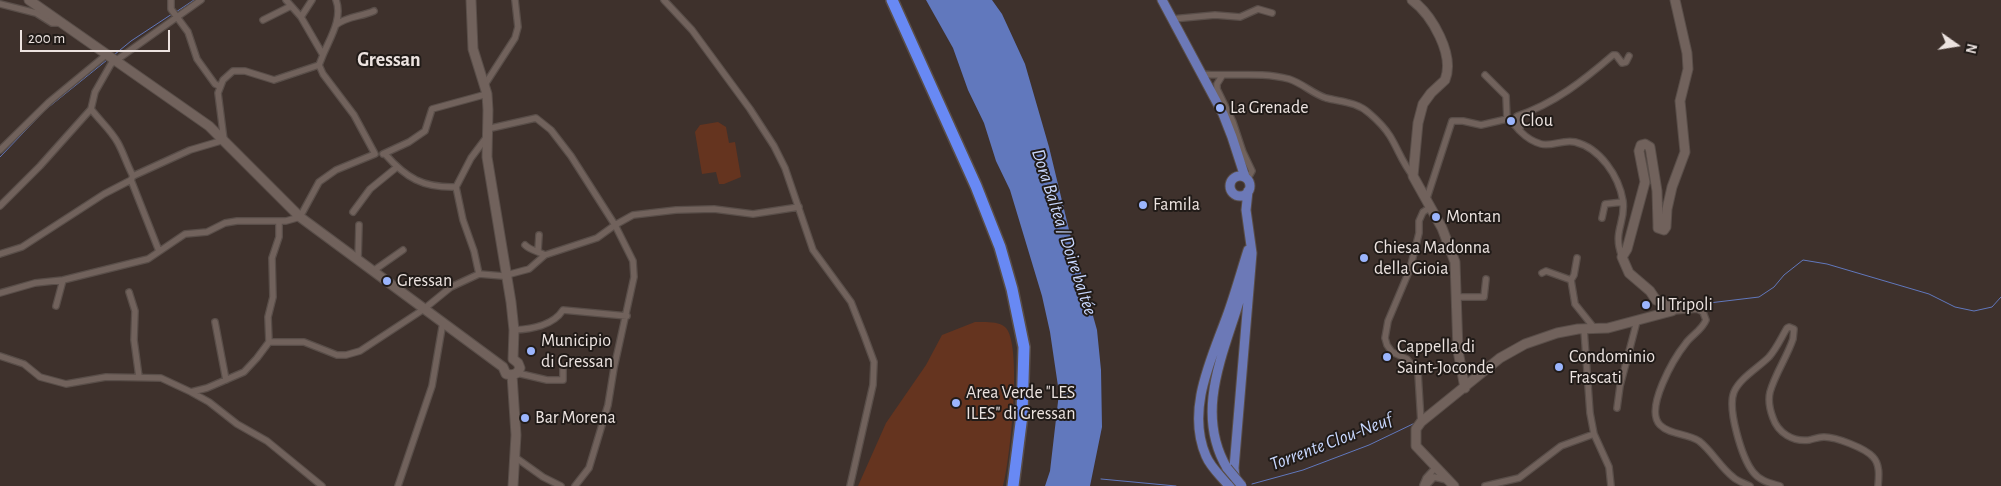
<!DOCTYPE html>
<html>
<head>
<meta charset="utf-8">
<style>
	body { margin:0 }
	#map { position:relative; width:2001px; height:486px; overflow:hidden; background:#3e312c; font-family:"Alegreya Sans",sans-serif }
	canvas { display:block }
	.north { position:absolute; left:1931px; top:20px; width:50px; height:50px; -webkit-text-stroke:4px #211b18; paint-order:stroke; rotate:103deg; font-size:14px; font-weight:700; line-height:20px; text-align:center; color:#ece3e0 }
	.north::after { content:''; display:block; margin:auto; width:18px; height:22px; background:#ece3e0; clip-path:polygon(50% 0,100% 100%,50% 72%,0 100%) }
	.scale { position:absolute; left:20px; top:30px; width:150px; height:22px; box-sizing:border-box; border:2px solid #ece3e0; border-top:0; padding-left:6px; font-size:15px; line-height:18px; white-space:nowrap; color:#ece3e0; -webkit-text-stroke:4px #211b18; paint-order:stroke }
</style>
</head>
<body>
<div id="map">
<canvas width="2001" height="486"></canvas>
<div class="north">N</div>
<div class="scale">200 m</div>
</div>
<script>
const ctx = document.querySelector('canvas').getContext('2d');
ctx.lineJoin = 'round';
function fillPath(path, color) {
  ctx.fillStyle = color;
  ctx.fill(path, 'evenodd');
}
function stroke(path, color, width, dash) {
  ctx.strokeStyle = color;
  ctx.lineWidth = width;
  ctx.lineCap = dash ? 'butt' : 'round';
  ctx.setLineDash(dash || []);
  ctx.stroke(path);
}
function drawText(font, color, halo, rows, align = 'center') {
  ctx.font = font + ' "Alegreya Sans",sans-serif';
  ctx.lineWidth = 4;
  ctx.setLineDash([]);
  ctx.textBaseline = 'middle';
  ctx.strokeStyle = halo;
  ctx.fillStyle = color;
  for (const [text, x, y, turn = 0] of rows) {
    ctx.save();
    ctx.translate(x, y);
    ctx.rotate((+turn || 0) * Math.PI / 180);
    ctx.textAlign = isNaN(turn) ? turn : align;
    if (halo) ctx.strokeText(text, 0, 0);
    ctx.fillText(text, 0, 0);
    ctx.restore();
  }
}
fillPath(new Path2D(`
	M718,122L726,127L729,143L735,142L741,177L724,184H719L716,172L702,174L695,132L700,125Z
	M975,322C985,322 998,321 1005,327C1023,342 1010,462 1003,486H858L886,423L926,365L942,335Z`), '#65341f');
fillPath(new Path2D(`
	M926,0H992L1002,14L1025,64L1049,147L1070,234L1097,330L1101,370L1102,427L1090,486H1045L1050,471L1059,393L1050,332L1042,296L1010,190L996,161L984,123L968,90L953,48Z`), '#6178bd');
stroke(new Path2D(`
	M176,12L194,0
	M114,55L131,41L172,14
	M0,157L45,110L107,60
	M1684,306L1759,297L1774,287L1784,275L1803,260L1827,264L1929,294L1955,307L1974,311L1992,307L2001,297
	M1101,479L1176,486
	M1252,484L1303,470L1369,445L1415,423`), '#6178bd', 1);
const street = new Path2D(`
	M171,0V9L188,32L197,59L215,84L219,86
	M664,0L692,30L750,109L774,146L785,168L813,250L851,302L864,335L874,362L873,385L850,486
	M0,4L36,13L52,23H60
	M301,17L312,0
	M1172,19L1215,15L1240,17L1258,9L1272,13
	M263,20L291,6
	M336,25C347,16 361,17 374,11
	M323,55C330,38 343,18 336,0
	M1201,74C1230,77 1260,71 1289,79C1302,83 1313,94 1326,98C1342,102 1357,102 1369,113C1376,119 1385,128 1390,136C1398,149 1403,164 1413,176
	M1485,75L1506,96L1507,119
	M1222,76L1217,84V89L1233,122L1243,152L1252,171L1247,180
	M484,86L515,38L518,27L515,0
	M91,109C100,121 111,130 118,143C124,154 127,165 133,176
	M1520,128L1517,116C1554,104 1584,80 1613,55H1616L1622,63L1626,62L1629,56
	M487,129L536,118L551,130L571,156L615,225L633,261L634,277L614,368L608,405L589,468L575,486
	M0,150L49,102L106,55
	M383,154L409,142L425,131L432,109L487,94
	M385,154C406,178 423,188 456,187L471,158L486,138
	M131,180L159,251
	M456,187L463,220L474,251L479,274
	M1427,198L1452,121H1463L1481,125L1507,119C1514,122 1516,128 1521,132C1526,137 1534,142 1541,144C1552,147 1563,139 1575,142C1600,148 1619,176 1623,201C1626,223 1612,231 1622,257
	M0,206L40,166L91,109L95,92L111,64L201,0
	M353,212L370,189L397,167
	M1602,218L1605,204L1623,202
	M525,245C531,251 538,251 545,255
	M538,251L539,235
	M0,254L22,247L104,194L131,180L133,176L190,150L224,140L218,93L223,80L233,71H245L274,80L319,65L323,55L301,17L286,0
	M358,260L359,225
	M373,271L403,250
	M1542,273L1546,271L1571,280L1575,304L1595,329
	M1571,280L1574,275L1577,258
	M129,292L135,311L134,340L139,377
	M0,293L35,283L63,280L148,259L185,234L207,232L225,223L237,221H286L300,217L319,182L336,170L375,154L354,115L323,74L319,65
	M1456,297H1484L1486,279
	M56,306L63,280
	M1672,311L1697,309L1703,312L1706,320C1702,330 1692,335 1686,343C1674,358 1644,409 1660,425C1670,435 1687,433 1699,441C1712,451 1720,467 1733,477C1737,481 1744,483 1750,486
	M215,322L226,380
	M1584,329L1590,413L1594,434L1609,467L1611,486
	M514,330C531,329 553,326 563,310L627,316
	M269,342H304L337,355H346L360,351L424,309L451,287L479,274L503,276L529,269L545,255L597,238L615,225L633,215L676,210L714,209L753,214L799,207
	M0,356L24,364L40,377L66,384L106,377L161,378L191,392L207,388L244,372L257,358L269,342L268,317L273,297L272,258L279,237V221
	M517,373L547,380H563V367
	M191,392L209,402L237,424L267,441L322,486
	M1617,408L1620,386L1637,321
	M1421,422L1418,373L1407,359L1392,352L1387,345L1385,338L1388,321L1410,269L1419,233V221L1423,212L1431,207
	M515,457L543,477L561,486
	M1423,485L1426,478L1436,467
	M398,486L432,386L443,322
	M1426,486L1434,477L1447,480
	M1485,486L1519,478L1561,446L1594,434
	M1780,486C1770,483 1760,481 1753,472C1742,458 1727,409 1734,392C1740,378 1758,368 1769,357C1777,348 1781,338 1787,328L1789,327L1794,329L1793,339C1787,357 1775,374 1770,392C1768,400 1770,410 1773,418C1778,433 1793,442 1809,440C1814,439 1818,437 1824,437C1836,437 1865,448 1873,457C1880,464 1879,476 1878,486`);
const secondary = new Path2D(`
	M29,0L209,126L300,217L503,367L506,374L512,375
	M471,0L473,49L487,94L488,110L487,157L511,302L514,330L513,359
	M1412,0C1432,15 1455,55 1445,80L1431,93L1423,104L1418,123L1413,176L1442,228L1455,262L1458,351L1465,388
	M512,375L516,435L513,486
	M512,375L517,373L520,368L518,363L513,359
	M1454,486L1416,446V429L1421,422L1500,358L1525,344L1557,333L1578,329L1608,328L1672,311L1670,306L1656,300L1650,291L1629,273L1622,257L1627,249L1645,182L1639,151L1641,145L1645,144L1650,147L1657,191L1658,225V228L1664,230L1666,227L1667,209L1672,187L1685,152L1680,101L1688,69L1687,53L1675,0`);
const primary = new Path2D(`
	M1162,0L1223,114L1232,137L1245,177
	M1230 186a10 10 0 1 1 20 0a10 10 0 1 1-20 0Z
	M1227,468C1190,405 1232,339 1246,276
	M1229,486C1221,476 1211,468 1206,456C1186,410 1211,360 1227,316C1235,294 1241,272 1248,250
	M1236,486L1234,468L1252,253L1246,210L1248,191`);
const highway = new Path2D(`
	M892,0L976,186L1000,247L1012,289L1024,347L1022,415L1013,486`);
stroke(street, '#594e49', 8);
stroke(secondary, '#594e49', 11);
stroke(primary, '#594e49', 11);
stroke(highway, '#594e49', 14);
stroke(street, '#71625c', 5.5);
stroke(secondary, '#71625c', 9);
stroke(primary, '#6c79b7', 9);
stroke(highway, '#6889f4', 11);
const primaryBridge = new Path2D(`
	M1227,468L1242,486`);
stroke(primaryBridge, '#594e49', 11, []);
stroke(primaryBridge, '#6c79b7', 9);
for (const [x, y, r, color] of [
	[1220,108,5,"#9bb5fd"],
	[1511,121,5,"#9bb5fd"],
	[1143,205,5,"#9bb5fd"],
	[1436,217,5,"#9bb5fd"],
	[1364,258,5,"#9bb5fd"],
	[387,281,5,"#9bb5fd"],
	[1646,305,5,"#9bb5fd"],
	[531,351,5,"#9bb5fd"],
	[1387,357,5,"#9bb5fd"],
	[1559,367,5,"#9bb5fd"],
	[956,403,5,"#9bb5fd"],
	[525,418,5,"#9bb5fd"]
]) {
  const dot = new Path2D();
  dot.arc(x, y, r, 0, 2 * Math.PI);
  ctx.fillStyle = color;
  ctx.fill(dot);
  stroke(dot, '#211b18', 2);
}
drawText('18px', '#ece3e0', '#211b18', [
	["La Grenade",1230,108],
	["Clou",1521,121],
	["Famila",1153,205],
	["Montan",1446,217],
	["Chiesa Madonna",1374,248],
	["della Gioia",1374,269],
	["Gressan",397,281],
	["Il Tripoli",1656,305],
	["Municipio",541,341],
	["di Gressan",541,362],
	["Cappella di",1397,347],
	["Saint-Joconde",1397,368],
	["Condominio",1569,357],
	["Frascati",1569,378],
	["Area Verde \"LES",966,393],
	["ILES\" di Gressan",966,414],
	["Bar Morena",535,418]
], 'left');
drawText('italic 19px', '#c9d8ff', '#211b18', [
	["Dora Baltea / Doire baltée",1064,232,72],
	["Torrente Clou-Neuf",1331,442,-21]
]);
drawText('bold 20px', '#ece3e0', '#211b18', [
	["Gressan",389,60]
]);
</script>
</body>
</html>
